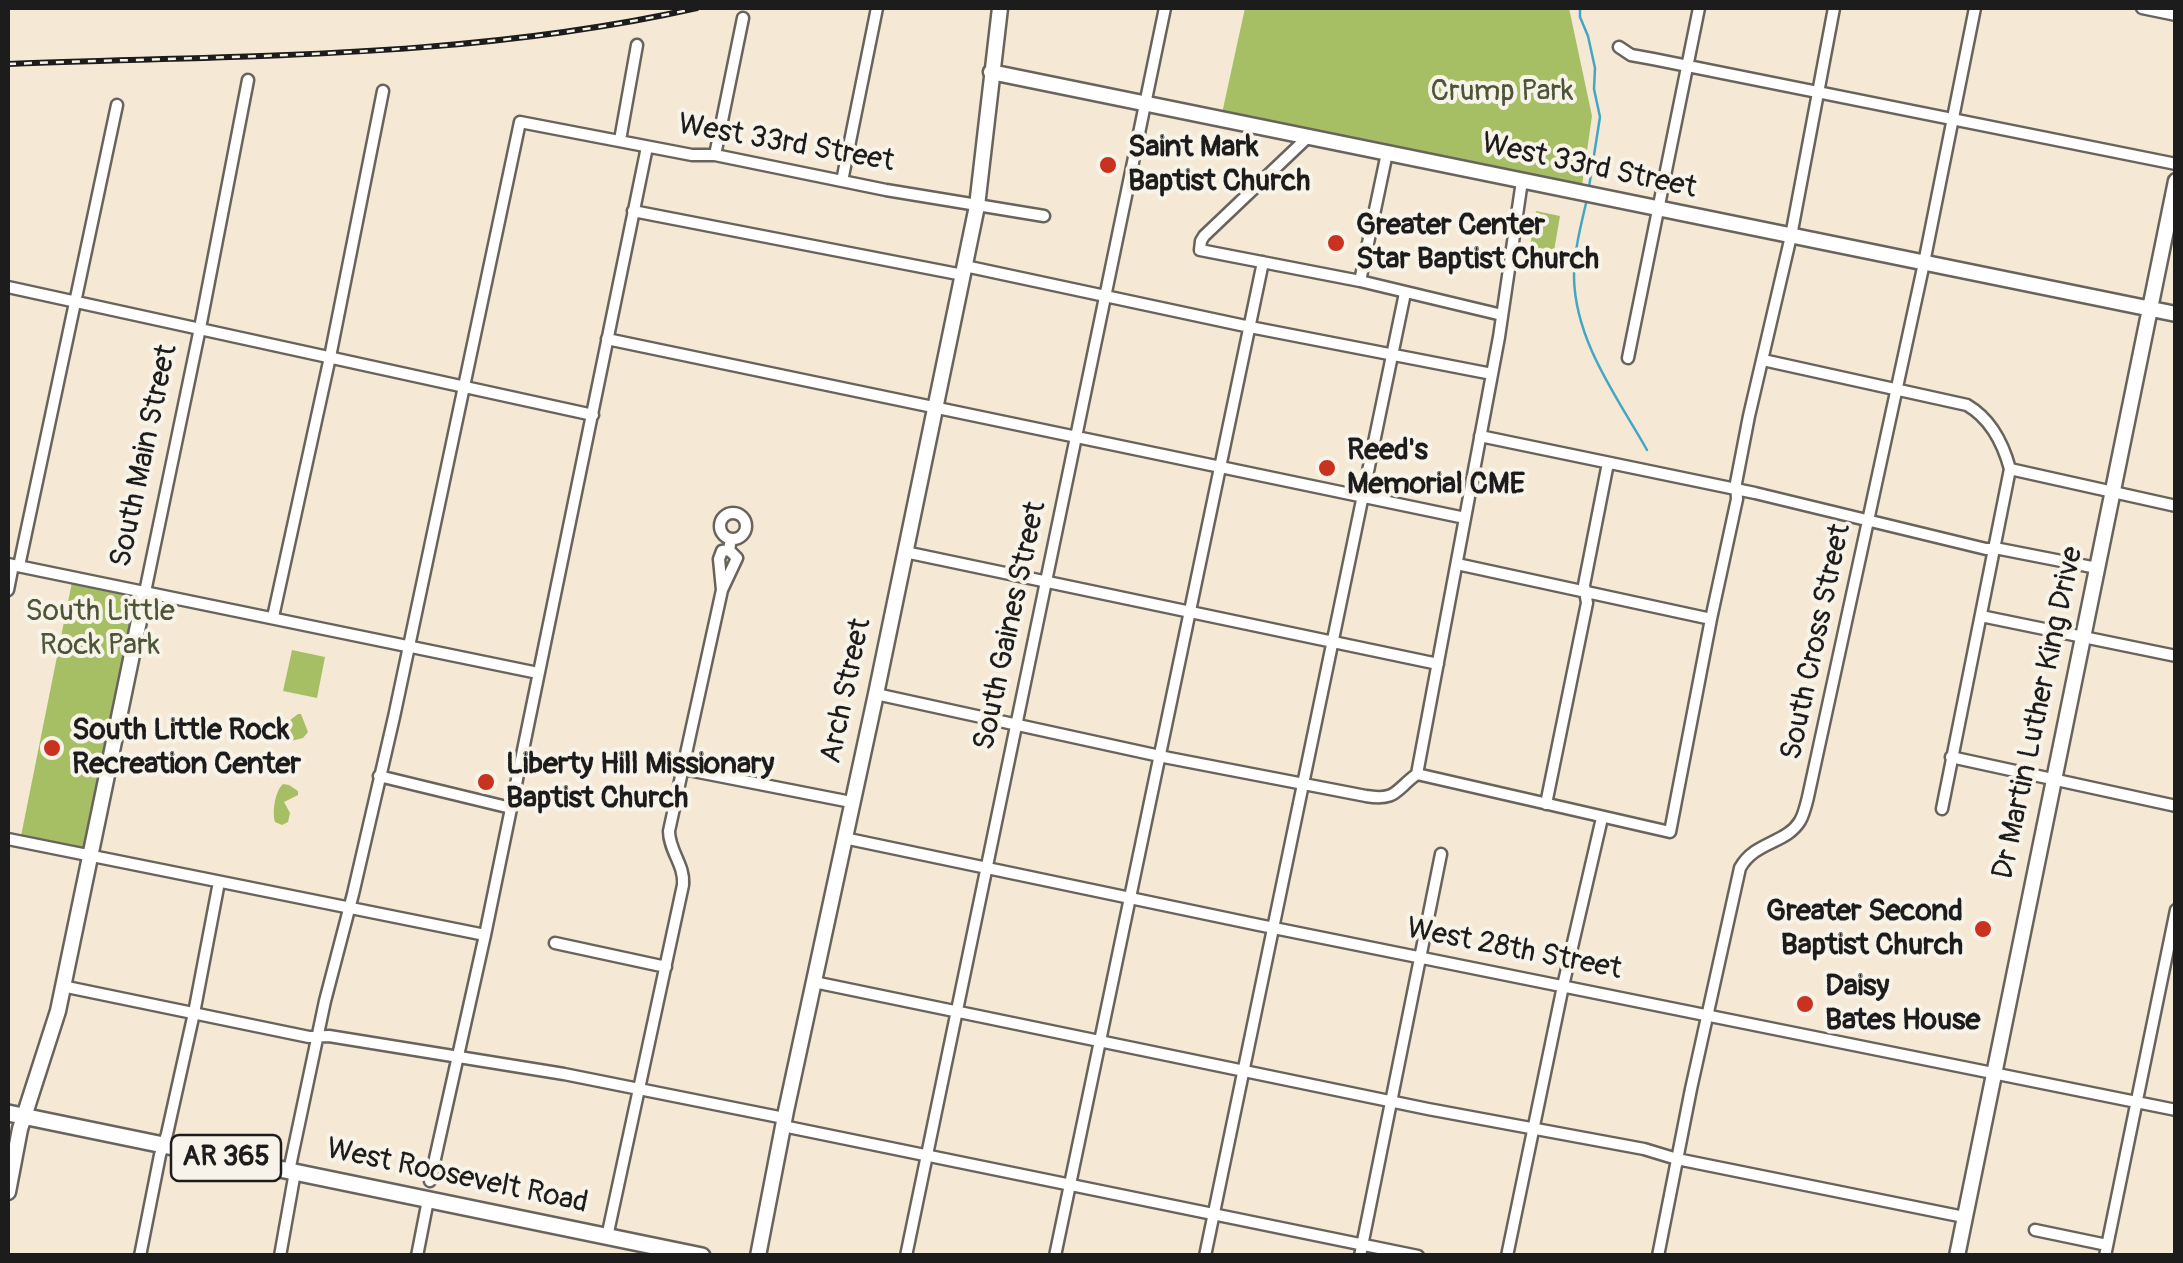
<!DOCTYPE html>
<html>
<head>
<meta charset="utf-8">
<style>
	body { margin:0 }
	#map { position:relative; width:2183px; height:1263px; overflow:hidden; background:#f5e9d5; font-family:Pangolin,sans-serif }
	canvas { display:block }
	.frame { position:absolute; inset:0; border:10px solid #1c1c1c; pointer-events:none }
</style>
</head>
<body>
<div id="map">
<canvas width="2183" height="1263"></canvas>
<div class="frame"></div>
</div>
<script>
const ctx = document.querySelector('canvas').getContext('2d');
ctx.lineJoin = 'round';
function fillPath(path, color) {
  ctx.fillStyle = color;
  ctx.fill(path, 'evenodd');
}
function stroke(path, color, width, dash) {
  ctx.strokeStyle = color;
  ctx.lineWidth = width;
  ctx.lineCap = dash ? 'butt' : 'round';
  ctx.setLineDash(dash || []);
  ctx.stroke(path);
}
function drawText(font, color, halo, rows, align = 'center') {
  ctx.font = font + ' Pangolin,sans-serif';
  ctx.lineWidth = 8;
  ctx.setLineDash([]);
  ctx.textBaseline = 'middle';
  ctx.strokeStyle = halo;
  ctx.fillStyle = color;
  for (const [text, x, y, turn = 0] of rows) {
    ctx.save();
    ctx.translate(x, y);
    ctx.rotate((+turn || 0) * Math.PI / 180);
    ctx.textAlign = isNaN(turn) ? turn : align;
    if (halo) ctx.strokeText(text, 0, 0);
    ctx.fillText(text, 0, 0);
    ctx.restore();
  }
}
fillPath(new Path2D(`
	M1245,8H1569L1592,116L1581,193L1221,118Z
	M1536,211L1560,216L1554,251L1530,246Z
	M73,577L145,592L90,856L20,841Z
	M292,650L325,657L317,698L283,691Z
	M298,714H301L308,732L303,738L291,741L285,724Z
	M283,784L289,785L298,791V795L284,802L290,813L288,822L282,825L275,822C272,812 275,791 283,784Z`), '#a6bf65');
stroke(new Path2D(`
	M1580,8V17L1588,36L1595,68L1594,89L1600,117L1589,187
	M1587,199C1581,225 1574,251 1574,277C1575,341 1617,397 1647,450`), '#45a6c4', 2.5);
const street = new Path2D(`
	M2142,8L2176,15
	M1619,47L1631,55L1653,59L2176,164
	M1307,138L1204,236L1201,241L1200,250L1360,281L1502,315
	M620,140L637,45
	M715,155L743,18
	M842,181L877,8
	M633,211L963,275
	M965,266L1250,327L1492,374
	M1360,281L1387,153
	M8,287L593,415
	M607,339L1465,518
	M1628,358L1699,8
	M1763,360L1967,405C1991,419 2003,443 2010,469
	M1480,436L1755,493L1986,549H2000L2097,568
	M2010,469L2176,506
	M720 526a13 13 0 1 1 26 0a13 13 0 1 1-26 0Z
	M729,550L722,551L719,559L722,590L737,558L729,550L731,539
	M905,552L1438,664
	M8,564L538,673
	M1457,564L1711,619
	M19,566L117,105
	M8,590L13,565
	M145,592L200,328L248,80
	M1981,616L2176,656
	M273,617L330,357L383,91
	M876,694L1169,758L1366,796C1397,801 1395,790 1417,774L1670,832L1711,619L1737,499L1736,483L1749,416L1791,236L1834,8
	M1951,757L2176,806
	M683,769L851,802
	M1417,774L1499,337L1522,181
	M379,776L511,808
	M1546,804L1587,603L1584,585L1608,463
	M1942,809L2010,469
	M844,838L1259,925L2176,1110
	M8,839L485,935
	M555,943L666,967
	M814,982L1428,1109L1644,1149L1677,1159L1964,1217
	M62,986L309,1037L329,1036L564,1074L784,1118
	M783,1126L1418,1256
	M289,1171L325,1001L353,894L394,717L520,122L692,155H715L886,190L1044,216
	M430,1181L485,935L647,147
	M2035,1230L2107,1245
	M607,1237L683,885C685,865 669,851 669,831L722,590
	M140,1256L160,1155L167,1134L194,1013L219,882
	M280,1256L295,1172
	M417,1256L428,1200
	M906,1256L1165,8
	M1055,1256L1263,262
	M1205,1256L1405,293
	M1360,1256L1441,854
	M1507,1256L1563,986L1602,818
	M1658,1256L1691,1089L1740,868C1755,841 1786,844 1800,821C1804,814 1806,805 1808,797L1924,263L1975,8
	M2105,1256L2176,910`);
const secondary = new Path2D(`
	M991,72L2176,314
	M8,1192L20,1129L58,1011L145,592
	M758,1256L786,1111L876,694L977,206L1000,8
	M1957,1256L2176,181`);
const primary = new Path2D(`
	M8,1113L702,1256`);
stroke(street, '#68645d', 15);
stroke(secondary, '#68645d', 19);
stroke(primary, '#68645d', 20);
stroke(street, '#fff', 10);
stroke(secondary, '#fff', 14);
stroke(primary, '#fff', 15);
const rail = new Path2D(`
	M8,64C238,55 471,59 697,8`);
stroke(rail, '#1c1c1c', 6);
stroke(rail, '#f7f3e8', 2.5, [8]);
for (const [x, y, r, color] of [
	[1108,165,10,"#c8321e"],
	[1336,243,10,"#c8321e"],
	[1327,468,10,"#c8321e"],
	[52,748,10,"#c8321e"],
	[486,782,10,"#c8321e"],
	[1983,929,10,"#c8321e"],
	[1805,1004,10,"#c8321e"]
]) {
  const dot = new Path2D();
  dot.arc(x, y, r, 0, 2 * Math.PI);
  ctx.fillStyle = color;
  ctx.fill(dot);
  stroke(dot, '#f7f3e8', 4);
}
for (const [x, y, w] of [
	[226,1158,110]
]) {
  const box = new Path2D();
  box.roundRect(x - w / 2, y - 23, w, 46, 8);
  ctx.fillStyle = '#f7f3e8';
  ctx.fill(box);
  stroke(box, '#1c1c1c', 2.5);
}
drawText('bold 28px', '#1c1c1c', null, [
	["AR 365",226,1158]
]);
drawText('30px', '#4c5536', '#f7f3e8', [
	["Crump Park",1502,92],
	["South Little",100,612],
	["Rock Park",100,646]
]);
drawText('30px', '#1c1c1c', '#f7f3e8', [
	["West 33rd Street",786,144,10],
	["West 33rd Street",1589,167,12],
	["South Main Street",145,456,-78],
	["South Gaines Street",1011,626,-78],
	["South Cross Street",1817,642,-78],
	["Arch Street",847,691,-78],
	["Dr Martin Luther King Drive",2039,713,-78],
	["West 28th Street",1514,950,11],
	["West Roosevelt Road",457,1177,12]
]);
drawText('bold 30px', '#1c1c1c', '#f7f3e8', [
	["Saint Mark",1128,148],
	["Baptist Church",1128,182],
	["Greater Center",1356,226],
	["Star Baptist Church",1356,260],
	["Reed's",1347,451],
	["Memorial CME",1347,485],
	["South Little Rock",72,731],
	["Recreation Center",72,765],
	["Liberty Hill Missionary",506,765],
	["Baptist Church",506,799],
	["Greater Second",1963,912,"right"],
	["Baptist Church",1963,946,"right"],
	["Daisy",1825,987],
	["Bates House",1825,1021]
], 'left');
</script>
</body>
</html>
